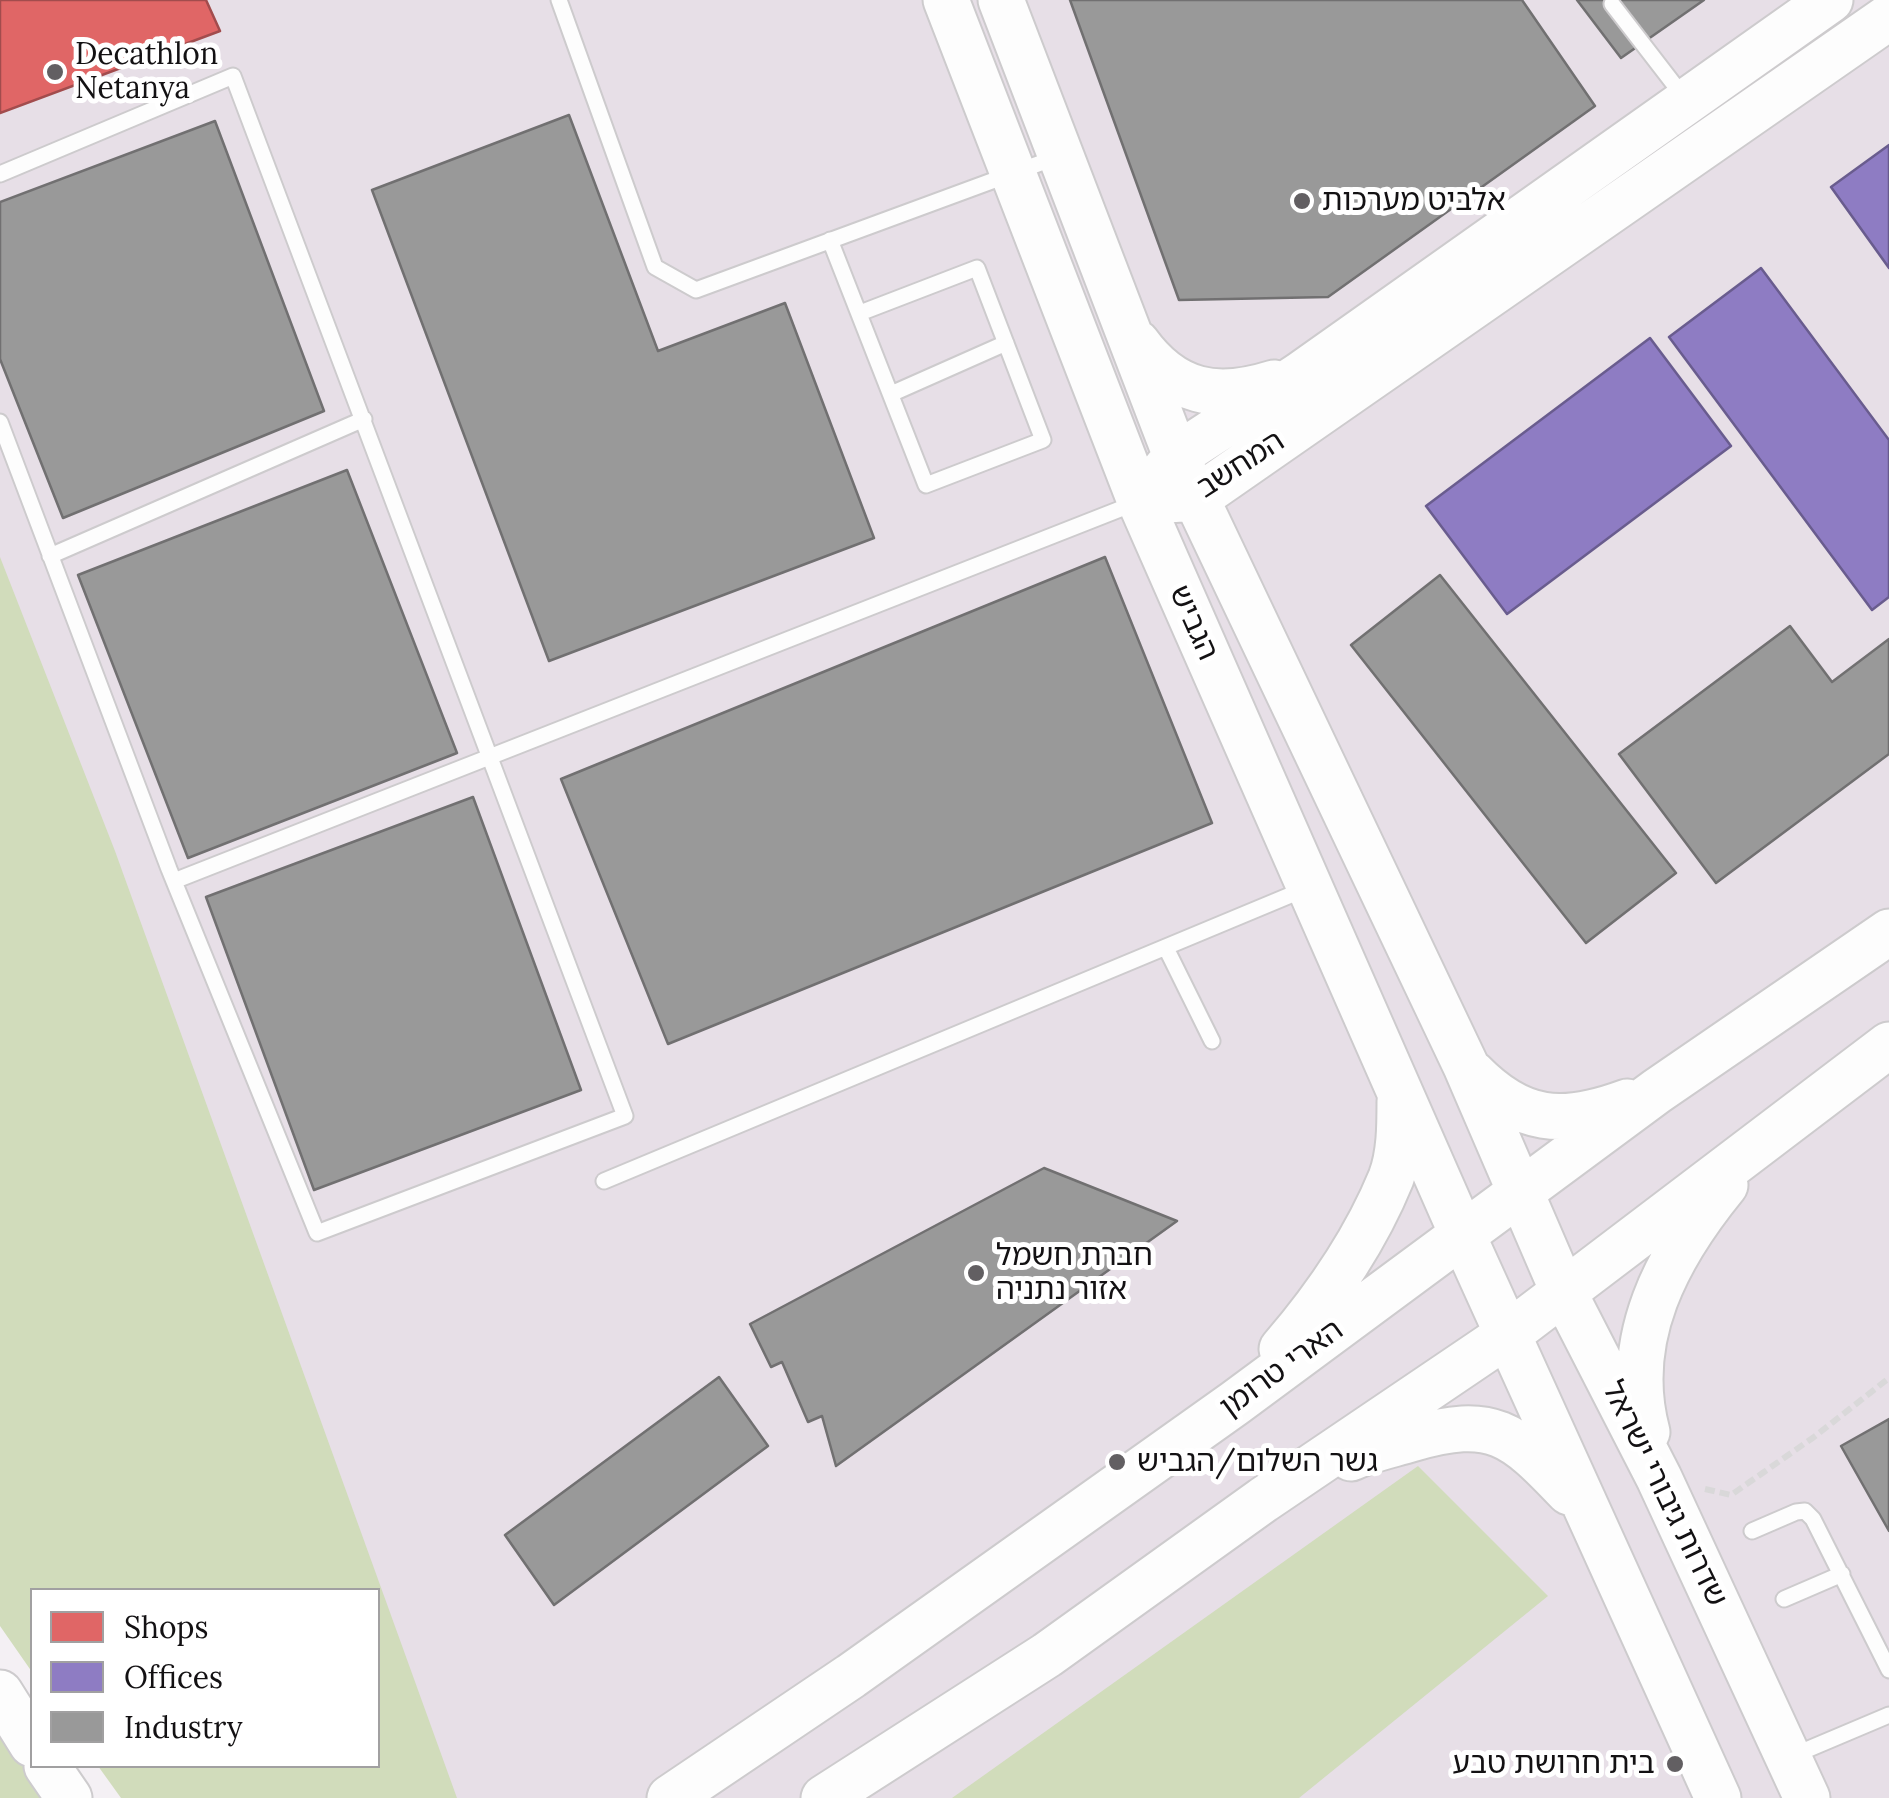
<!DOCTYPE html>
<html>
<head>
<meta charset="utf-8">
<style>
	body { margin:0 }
	#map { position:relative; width:1889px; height:1798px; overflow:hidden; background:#f4f0f4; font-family:Lora,serif }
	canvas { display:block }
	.legend { position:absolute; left:30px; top:1588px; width:350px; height:180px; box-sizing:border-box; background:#fff; border:2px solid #a1a0a1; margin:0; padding:12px 18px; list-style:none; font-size:30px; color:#131113 }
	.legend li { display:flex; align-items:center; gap:20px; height:50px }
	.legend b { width:50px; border:2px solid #a1a0a1 }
</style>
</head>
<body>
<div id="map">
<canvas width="1889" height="1798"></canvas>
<ul class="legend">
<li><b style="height:28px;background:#e06666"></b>Shops</li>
<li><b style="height:28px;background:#8e7cc3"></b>Offices</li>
<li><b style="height:28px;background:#999"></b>Industry</li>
</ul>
</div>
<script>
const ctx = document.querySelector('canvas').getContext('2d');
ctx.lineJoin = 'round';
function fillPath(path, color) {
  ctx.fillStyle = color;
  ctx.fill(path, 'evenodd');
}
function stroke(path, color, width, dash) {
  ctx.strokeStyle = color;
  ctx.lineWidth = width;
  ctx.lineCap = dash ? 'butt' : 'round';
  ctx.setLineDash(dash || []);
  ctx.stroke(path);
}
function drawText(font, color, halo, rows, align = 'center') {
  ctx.font = font + ' Lora,"Noto Sans Hebrew",serif';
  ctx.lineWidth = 10;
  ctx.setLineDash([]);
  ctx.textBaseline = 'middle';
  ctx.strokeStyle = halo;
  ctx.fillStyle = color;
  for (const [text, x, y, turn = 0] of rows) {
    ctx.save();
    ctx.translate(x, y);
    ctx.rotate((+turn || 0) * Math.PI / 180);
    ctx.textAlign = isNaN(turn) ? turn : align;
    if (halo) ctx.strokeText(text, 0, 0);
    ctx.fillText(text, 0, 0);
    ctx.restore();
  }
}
fillPath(new Path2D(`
	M0,0H1889V1798H181L378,1766V1590L0,1479Z`), '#e7dfe7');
fillPath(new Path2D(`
	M0,557L115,851L457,1798H121L98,1766H378V1590H32V1672L0,1626Z
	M1418,1466L1548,1596L1299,1798H952Z
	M0,1731L44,1798H0Z`), '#d1dcbb');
const shops = new Path2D(`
	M0,0H206L220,31L0,113Z`);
fillPath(shops, '#e06666');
stroke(shops, '#a24c4d', 2.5);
const offices = new Path2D(`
	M1889,145V268L1831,187Z
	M1761,268L1889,440V597L1872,610L1669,337Z
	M1650,338L1731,446L1507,614L1426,506Z`);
fillPath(offices, '#8e7cc3');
stroke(offices, '#695c8e', 2.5);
const industry = new Path2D(`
	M1070,0H1522L1595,106L1328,297L1179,300Z
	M1577,0H1704L1621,58Z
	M569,115L658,351L785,303L874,538L549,661L372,190Z
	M215,121L324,411L63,518L0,359V202Z
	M347,470L457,753L188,858L78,575Z
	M1105,557L1212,823L668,1044L561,779Z
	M1440,575L1676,873L1586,943L1351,645Z
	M1790,626L1832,682L1889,639V754L1716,883L1619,754Z
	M473,797L581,1090L314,1190L206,897Z
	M1044,1168L1177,1221L836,1466L822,1416L808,1422L782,1362L771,1367L750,1324Z
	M719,1377L768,1446L554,1605L505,1535Z
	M1889,1419V1531L1841,1446Z`);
fillPath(industry, '#999');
stroke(industry, '#717071', 2.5);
const lane = new Path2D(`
	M559,0L655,267L696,290L1057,157
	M1612,4L1683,96
	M0,174L233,76L625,1116L317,1233L169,869L0,422
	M830,240L926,485L1043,440L977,268L860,313
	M891,394L1006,343
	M50,556L364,419
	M174,881L1138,502
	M1166,948L1212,1041
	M604,1181L1305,889
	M1752,1531L1796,1512L1805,1511L1813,1519L1889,1670
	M1784,1599L1842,1574
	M1792,1756L1889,1715`);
const secondary = new Path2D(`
	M946,0L1140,501L1463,1236L1718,1798
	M1001,0L1176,456L1466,1066L1563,1291L1659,1478L1807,1798
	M1137,343C1174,394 1217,401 1274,383
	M1157,480L1176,456L1300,375L1830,0
	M1167,500L1197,498L1889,17
	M1472,1073C1521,1123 1562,1126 1627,1102
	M1282,1349C1325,1299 1366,1239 1391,1178C1400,1154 1400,1126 1400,1101
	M1647,1432C1622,1339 1667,1256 1725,1185
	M1351,1458C1370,1449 1391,1445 1411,1439C1493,1415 1513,1433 1569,1492
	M0,1693L32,1744
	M47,1766L69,1798
	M670,1798L851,1676L1235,1403L1657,1091L1889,932
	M824,1798L1047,1655L1263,1500L1507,1335L1889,1045`);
stroke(lane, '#cdcbcd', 19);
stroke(secondary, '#cdcbcd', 49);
stroke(new Path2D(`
	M1705,1489L1731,1495L1814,1437L1889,1378`), '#d9d8d9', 6, [10, 5]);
stroke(lane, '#fdfdfd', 15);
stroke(secondary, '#fdfdfd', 45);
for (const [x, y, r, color] of [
	[55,72,10,"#625f62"],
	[1302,201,10,"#625f62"],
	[976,1273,10,"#625f62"],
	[1117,1462,10,"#625f62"],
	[1675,1764,10,"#625f62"]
]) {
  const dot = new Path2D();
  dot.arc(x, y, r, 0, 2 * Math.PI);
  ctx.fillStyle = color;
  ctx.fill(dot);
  stroke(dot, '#fff', 4);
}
drawText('30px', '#131113', '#fff', [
	["Decathlon",75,55],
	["Netanya",75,89],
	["אלביט מערכות",1322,201],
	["חברת חשמל",996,1256],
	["אזור נתניה",996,1290],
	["גשר השלום/הגביש",1137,1462],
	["בית חרושת טבע",1655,1764,"right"]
], 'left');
drawText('30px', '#131113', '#fff', [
	["המחשב",1241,465,-33],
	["הגביש",1193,623,66],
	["הארי טרומן",1282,1369,-36],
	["שדרות גיבורי ישראל",1664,1494,64]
]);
</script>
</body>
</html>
